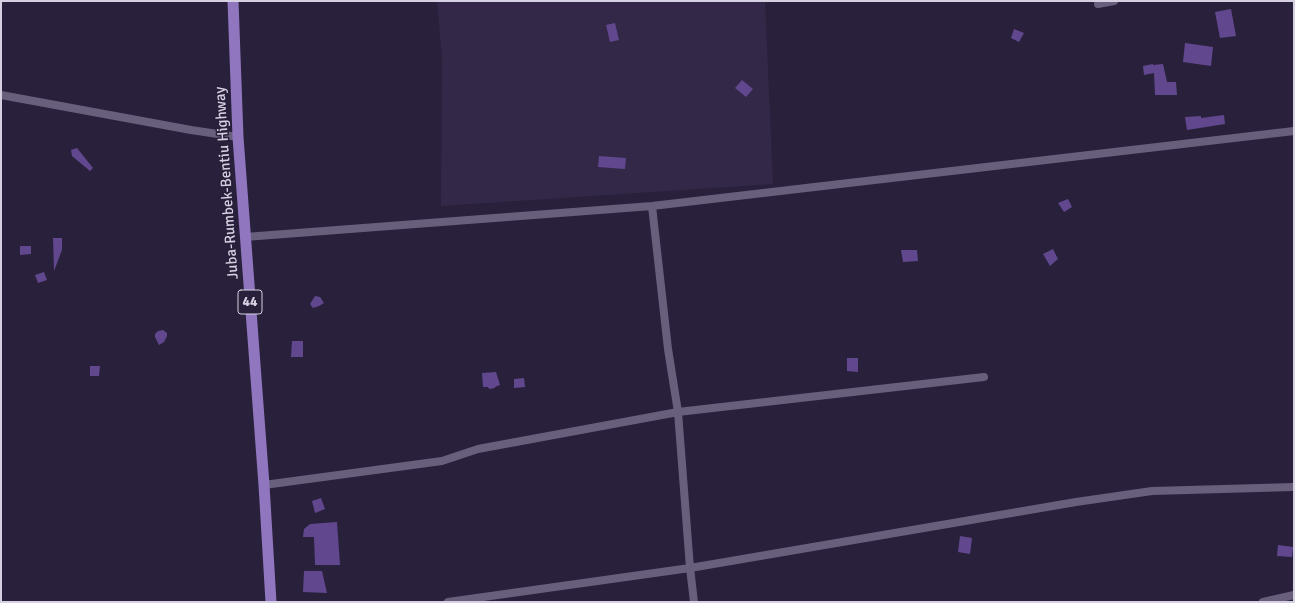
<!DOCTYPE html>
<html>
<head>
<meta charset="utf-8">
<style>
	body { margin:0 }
	#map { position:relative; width:1295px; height:603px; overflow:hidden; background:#29203b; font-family:Signika,sans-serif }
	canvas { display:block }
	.frame { position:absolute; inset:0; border:2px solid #d6d1e2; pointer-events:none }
</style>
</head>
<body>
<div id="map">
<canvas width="1295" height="603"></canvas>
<div class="frame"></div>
</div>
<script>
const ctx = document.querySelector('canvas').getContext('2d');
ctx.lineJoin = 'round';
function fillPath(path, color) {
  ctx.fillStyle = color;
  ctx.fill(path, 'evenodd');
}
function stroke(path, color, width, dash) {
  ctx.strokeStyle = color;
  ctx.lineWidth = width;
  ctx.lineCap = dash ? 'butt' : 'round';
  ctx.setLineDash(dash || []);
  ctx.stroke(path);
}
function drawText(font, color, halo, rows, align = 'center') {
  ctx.font = font + ' Signika,sans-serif';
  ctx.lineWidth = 3;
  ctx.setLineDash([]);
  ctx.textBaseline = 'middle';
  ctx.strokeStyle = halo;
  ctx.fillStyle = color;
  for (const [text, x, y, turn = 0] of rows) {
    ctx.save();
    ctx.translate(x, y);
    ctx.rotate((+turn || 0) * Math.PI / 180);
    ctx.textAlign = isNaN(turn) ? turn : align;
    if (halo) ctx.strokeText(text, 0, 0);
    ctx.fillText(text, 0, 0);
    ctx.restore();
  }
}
fillPath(new Path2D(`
	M437,1H765L773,184L441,206L442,58Z`), '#332848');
fillPath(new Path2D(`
	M1231,9L1236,36L1220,38L1215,12Z
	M615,23L619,40L610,42L606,25Z
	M1014,29L1024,33L1019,42L1011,38Z
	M1185,43L1213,47L1211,66L1183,62Z
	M1153,64V65L1163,64L1167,82H1176L1177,95H1155L1154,73L1144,75L1143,66Z
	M742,80L753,89L746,97L735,88Z
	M1224,115L1225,124L1187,130L1185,117L1201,116V118Z
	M77,148L93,168L90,171L72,156L71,150Z
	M599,156L626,158L625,169L598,167Z
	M1068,199L1072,207L1064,212L1058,203Z
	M53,238H62V250L54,271Z
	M20,246H31V254L20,255Z
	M1053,249L1058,259L1050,266L1043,254Z
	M901,250H917L918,261L903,262Z
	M44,272L47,280L38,283L35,275Z
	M315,296L320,297L324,303L319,306L313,308L310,304Z
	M163,330L167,333V336L164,342L159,345L155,337V334L158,331Z
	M292,341H303V357H291Z
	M847,358H858V372L847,371Z
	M90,366H100L99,376H90Z
	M496,372L500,385L495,387V388L489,389L488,387H483L482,373Z
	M524,378L525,387L514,388V379Z
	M321,498L325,509L315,513L312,501Z
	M337,522L340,565H315L314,537H303L304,529L310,524Z
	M960,536L972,538L970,554L958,552Z
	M1278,545L1293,547L1292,557L1277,556Z
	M304,571H322L327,593L303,592Z`), '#61488e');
stroke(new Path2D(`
	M1098,4L1114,1
	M1,95L191,130L238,137
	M652,206L668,349L678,412L690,568L694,602
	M245,237L652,206L1294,131
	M264,485L442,461L478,449L678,412L984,377
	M448,602L690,568L1076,502L1152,491L1294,487
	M1263,602L1294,595`), '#685f7d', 8);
stroke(new Path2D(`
	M233,1L238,137L264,485L271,602`), '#8f76be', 11);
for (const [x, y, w] of [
	[250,302,24]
]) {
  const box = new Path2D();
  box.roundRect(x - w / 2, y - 12, w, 24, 3);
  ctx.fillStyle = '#29203b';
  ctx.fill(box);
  stroke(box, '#d6d1e2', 1);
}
drawText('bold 14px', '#d6d1e2', null, [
	["44",250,302]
]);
drawText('15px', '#d6d1e2', '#29203b', [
	["Juba-Rumbek-Bentiu Highway",227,183,-94]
]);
</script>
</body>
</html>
